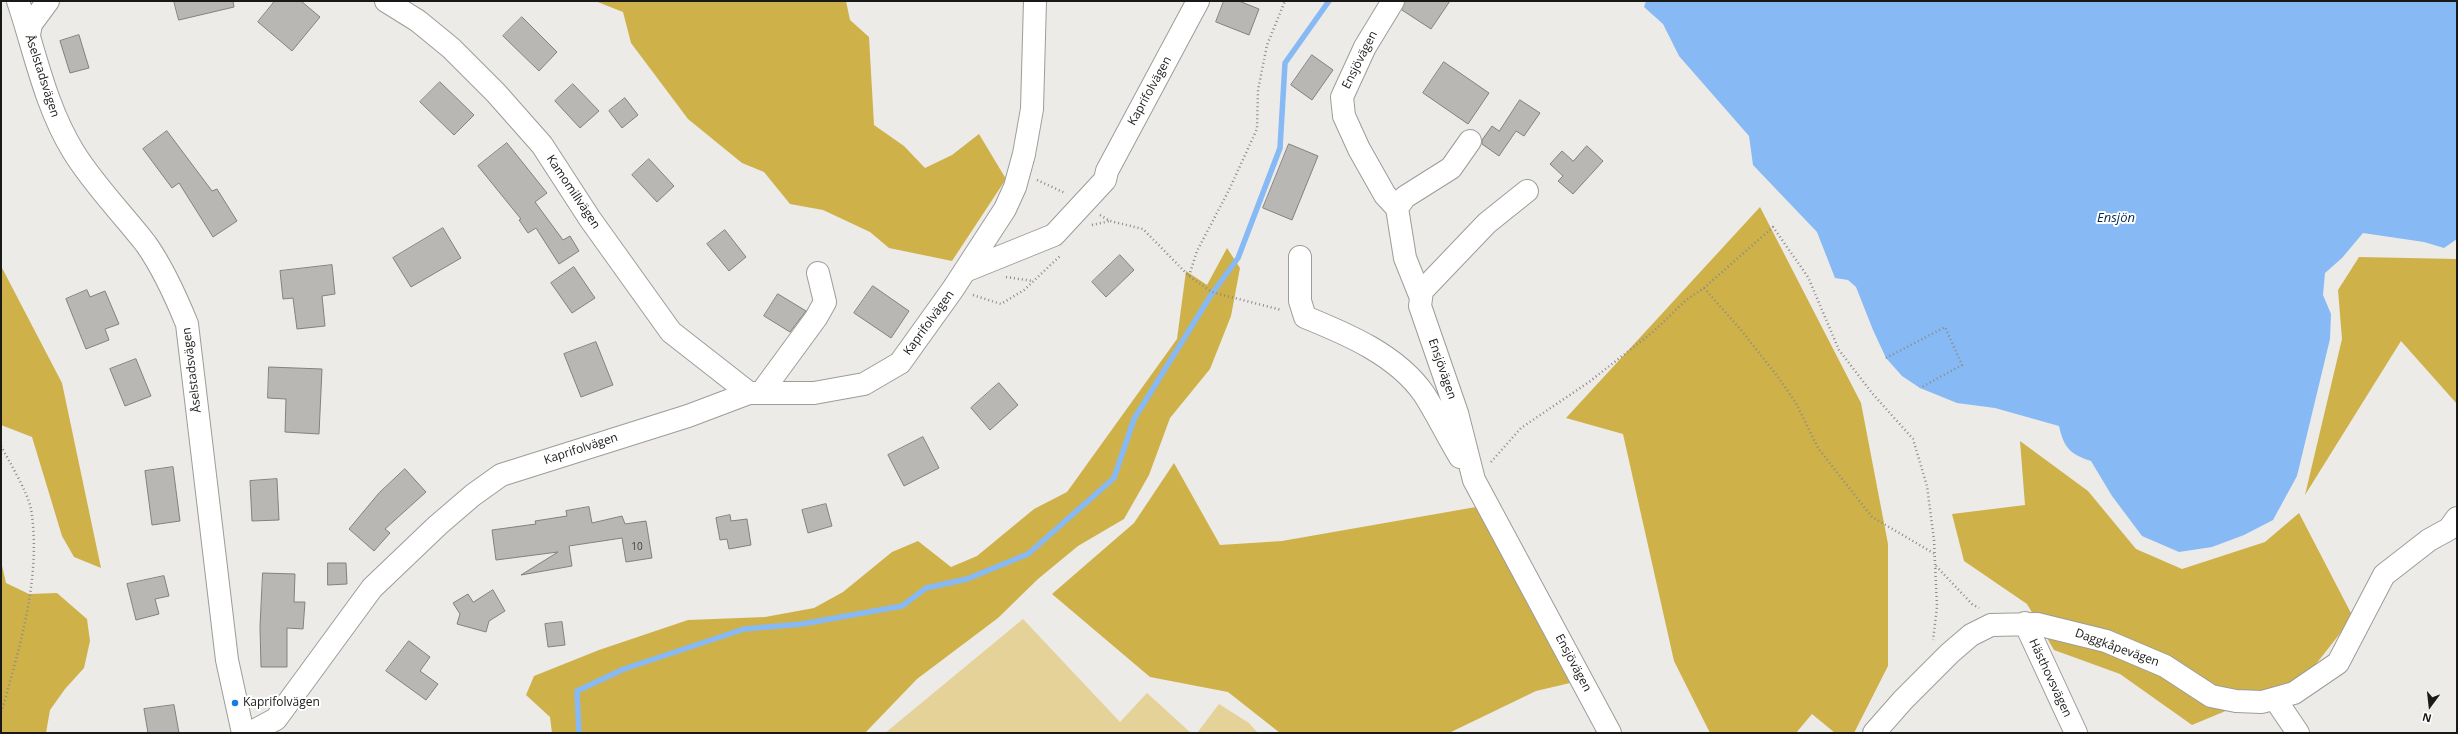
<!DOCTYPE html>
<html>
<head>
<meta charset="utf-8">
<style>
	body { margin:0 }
	#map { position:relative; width:2458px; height:734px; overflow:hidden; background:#ecebe8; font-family:"Open Sans",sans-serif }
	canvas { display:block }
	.frame { position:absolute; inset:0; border:2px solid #191917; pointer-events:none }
	.north { position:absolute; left:2410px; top:686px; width:40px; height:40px; -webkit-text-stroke:3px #fff; paint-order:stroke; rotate:195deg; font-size:11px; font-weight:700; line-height:16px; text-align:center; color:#191917 }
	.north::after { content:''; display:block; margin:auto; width:14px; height:18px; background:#191917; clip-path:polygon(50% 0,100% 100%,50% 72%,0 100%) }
</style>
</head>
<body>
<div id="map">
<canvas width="2458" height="734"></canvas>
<div class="frame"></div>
<div class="north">N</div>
</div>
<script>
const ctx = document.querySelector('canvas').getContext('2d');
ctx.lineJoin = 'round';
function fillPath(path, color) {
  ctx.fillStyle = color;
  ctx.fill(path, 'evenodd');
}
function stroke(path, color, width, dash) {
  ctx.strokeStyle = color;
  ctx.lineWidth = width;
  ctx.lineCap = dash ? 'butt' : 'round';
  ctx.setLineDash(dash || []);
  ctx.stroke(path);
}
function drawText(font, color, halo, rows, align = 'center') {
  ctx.font = font + ' "Open Sans",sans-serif';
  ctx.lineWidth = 4;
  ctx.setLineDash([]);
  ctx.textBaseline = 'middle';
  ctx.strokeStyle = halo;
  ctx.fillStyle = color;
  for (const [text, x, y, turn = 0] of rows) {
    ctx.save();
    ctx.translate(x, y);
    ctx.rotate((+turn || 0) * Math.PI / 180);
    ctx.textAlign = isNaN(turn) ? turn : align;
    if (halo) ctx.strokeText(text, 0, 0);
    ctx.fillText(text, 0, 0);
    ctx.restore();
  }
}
fillPath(new Path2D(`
	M1023,619L1120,722L1147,693L1191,733H885Z
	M1219,704L1249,723L1258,733H1197Z`), '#e4d298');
fillPath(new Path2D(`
	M595,1H846L850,20L869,37L874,125L904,146L925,168L952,155L979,134L1006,179L952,261L889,248L870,232L823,210L790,204L764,172L742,163L688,119L631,43L623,12Z
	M1760,207L1861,403L1888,544V666L1854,733H1835L1812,714L1796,733H1710L1674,661L1623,434L1566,418Z
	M1227,248L1240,268L1231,316L1210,369L1170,418L1149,475L1124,519L1078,546L1038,579L998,618L917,679L865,733H552L550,717L526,695L534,676L599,650L688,620L765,617L814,608L843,592L892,552L918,541L951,567L977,556L1034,509L1067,492L1177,339L1186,271L1207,285Z
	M2359,257L2457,259V404L2401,341L2305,495L2342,339L2338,290Z
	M1,266L62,383L101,568L74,557L62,536L32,437L1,425Z
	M2020,441L2088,491L2136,549L2182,569L2265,542L2299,513L2353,617L2305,678L2192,725L2120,674L2054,650L2027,604L1964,561L1952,514L2025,505Z
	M1174,463L1220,545L1282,541L1476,507L1570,683L1536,691L1449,733H1280L1228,692L1150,677L1052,594L1134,523Z
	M1,561L6,583L29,594L57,593L87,619L90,641L84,668L65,689L50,710L46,733H1Z`), '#cfb149');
fillPath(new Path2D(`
	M1646,1H2457V239L2444,248L2424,242L2363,233L2342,258L2325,273L2323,295L2331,314L2330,339L2297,476L2273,520L2244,535L2212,547L2179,552L2142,536L2112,496L2091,461C2070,454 2064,448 2059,426L1995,408L1957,403L1920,388L1902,376L1886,358L1873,330L1856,287L1848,280L1835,278L1817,232L1753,165L1749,136L1679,56L1663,24L1644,7Z`), '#87b9f4');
stroke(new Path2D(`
	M579,733L577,691L624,669L744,629L802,624L902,606L926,588L967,579L1028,554L1114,478L1134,419L1211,295L1238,258L1280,148L1285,63L1329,1`), '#87b9f4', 5.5);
const building = new Path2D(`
	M174,1H233L234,7L179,20Z
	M275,1H301L320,17L292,51L258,22Z
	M1224,1H1239L1259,9L1249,35L1216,22Z
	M1405,1H1450L1431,29L1402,10Z
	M522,17L557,52L539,71L503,36Z
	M79,35L89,68L70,73L60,41Z
	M1312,55L1333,70L1312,100L1291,85Z
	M1444,62L1489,93L1468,124L1423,93Z
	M440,82L474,115L454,135L420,102Z
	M573,84L599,111L580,128L555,101Z
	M625,98L638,115L622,128L609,111Z
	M1520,100L1540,113L1524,136L1516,131L1499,156L1482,144V140L1492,126L1499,131Z
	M167,131L212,191L217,189L237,221L213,237L179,183L172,188L143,149Z
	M507,143L547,193L535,202L563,240L570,236L579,251L559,264L536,228L528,233L519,220L521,219L478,166Z
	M1289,144L1318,156L1292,220L1263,208Z
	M1587,146L1603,161L1573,194L1558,181L1563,176L1550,164L1562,151L1573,161Z
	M649,159L674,186L657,202L632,175Z
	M443,228L461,258L411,287L393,258Z
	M725,230L746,257L729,271L707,244Z
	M1120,255L1134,270L1106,297L1092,282Z
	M332,265L335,294L322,296L325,326L297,329L293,298L283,299L280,271Z
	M574,267L595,298L572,313L551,283Z
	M873,286L909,311L891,338L854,313Z
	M87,290L90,297L105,291L119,324L105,329L109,340L86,349L66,299Z
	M778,294L806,311L790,332L764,316Z
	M596,342L613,385L581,397L564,354Z
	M136,359L151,396L125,406L110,369Z
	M269,367L322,369L319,434L285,432L286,399L268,398Z
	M999,383L1018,405L990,430L971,408Z
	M923,437L939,468L904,486L888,455Z
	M173,467L180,521L152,525L145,471Z
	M405,469L426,492L385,529L390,533L374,551L349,529L379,493Z
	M277,479L279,520L252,521L250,481Z
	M826,504L832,526L808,533L802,510Z
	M589,507L592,523L622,516L625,524L646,521L652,558L626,562L622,538L569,546L572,566L521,575L558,552L496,560L492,530L536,524L535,521L567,516L566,511Z
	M730,515L731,521L747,519L751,545L729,549L727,539L720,540L716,518Z
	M328,563H346L347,584L328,585Z
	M263,573L295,574L294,602H305L303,629L287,628V667H261L260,627Z
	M164,576L169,596L155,599L159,614L136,620L127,584Z
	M493,590L505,611L489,621L486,632L457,624L460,614L453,603L468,594L473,602Z
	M562,622L565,645L548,647L545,624Z
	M409,641L430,657L420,671L438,684L426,700L386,671Z
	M174,705L179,733H148L144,709Z`);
fillPath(building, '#b8b7b4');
stroke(building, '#82817e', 1);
const minor = new Path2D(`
	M18,1C35,52 45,105 73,151C93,184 122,213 146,244C163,268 176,297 187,324L227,660L243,733
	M386,1L418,21L451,48L496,93L542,145L590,219L671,332L749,393
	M1393,1L1365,47L1342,97L1344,116L1359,149L1385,195L1397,208L1405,258L1421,298
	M29,35L31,24L48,1
	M1527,191L1487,223L1422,291L1420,306L1457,413L1474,480L1610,733
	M1397,208L1405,197L1451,168L1470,141
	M1300,257V301L1305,317C1347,334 1397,355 1424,394C1437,414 1447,436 1460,457
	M965,271L1054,235L1105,180L1107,171L1198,1
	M761,393L816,318L825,302L818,273
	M2025,623L2076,733
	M2275,699L2298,733
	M250,733L276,719L372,588L438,525L473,495L501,475L688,416L749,393H814L864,384L900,363L953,289L1005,209L1015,187L1024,154L1032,109L1035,1
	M1874,733L1903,700L1950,653L1971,635L1991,625L2037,624L2106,641L2165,666L2211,696L2236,701L2262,702L2294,693L2338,663L2384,575L2429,540L2449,529L2457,518`);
stroke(minor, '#9d9c99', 24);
stroke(new Path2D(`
	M1037,180L1065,193
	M1100,215L1110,221L1143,229L1189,276L1212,292L1281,310
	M1092,225L1110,221
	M1189,276L1197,251L1229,190L1257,129L1258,90L1267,45L1285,1
	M1006,277L1033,281
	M1704,288L1741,330L1778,377L1796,403L1818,448L1872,517L1935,554
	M973,295L1001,304L1024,290L1061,255
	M1886,358L1945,327L1962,365L1920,388
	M1,446C9,461 28,493 31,509C42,578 19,648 1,714
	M1491,462L1521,428L1589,382L1654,331L1686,300L1704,288L1773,227L1808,277L1839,350L1872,393L1913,439L1927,486L1934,540L1937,607L1933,640
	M1936,566L1972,604L1979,608`), '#8b8a88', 2.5, [1, 3]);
stroke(minor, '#fff', 22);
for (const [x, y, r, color] of [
	[235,703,4,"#147ee6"]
]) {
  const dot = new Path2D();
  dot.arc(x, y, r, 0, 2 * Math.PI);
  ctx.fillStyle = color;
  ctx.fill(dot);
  stroke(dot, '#fff', 1.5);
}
drawText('10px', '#41403e', null, [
	["10",637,547]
]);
drawText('12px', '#191917', '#fff', [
	["Ensjövägen",1360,60,-63],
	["Åselstadsvägen",42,76,72],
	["Kaprifolvägen",1150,91,-61],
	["Kamomillvägen",573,192,56],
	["Kaprifolvägen",929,323,-54],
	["Ensjövägen",1442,369,71],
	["Åselstadsvägen",192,370,-97],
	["Kaprifolvägen",581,449,-18],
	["Daggkåpevägen",2117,648,20],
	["Ensjövägen",1573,663,62],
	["Hästhovsvägen",2050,678,65]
]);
drawText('12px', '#191917', '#fff', [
	["Kaprifolvägen",243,703]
], 'left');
drawText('italic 13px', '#002957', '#fff', [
	["Ensjön",2116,218]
]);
</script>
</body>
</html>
